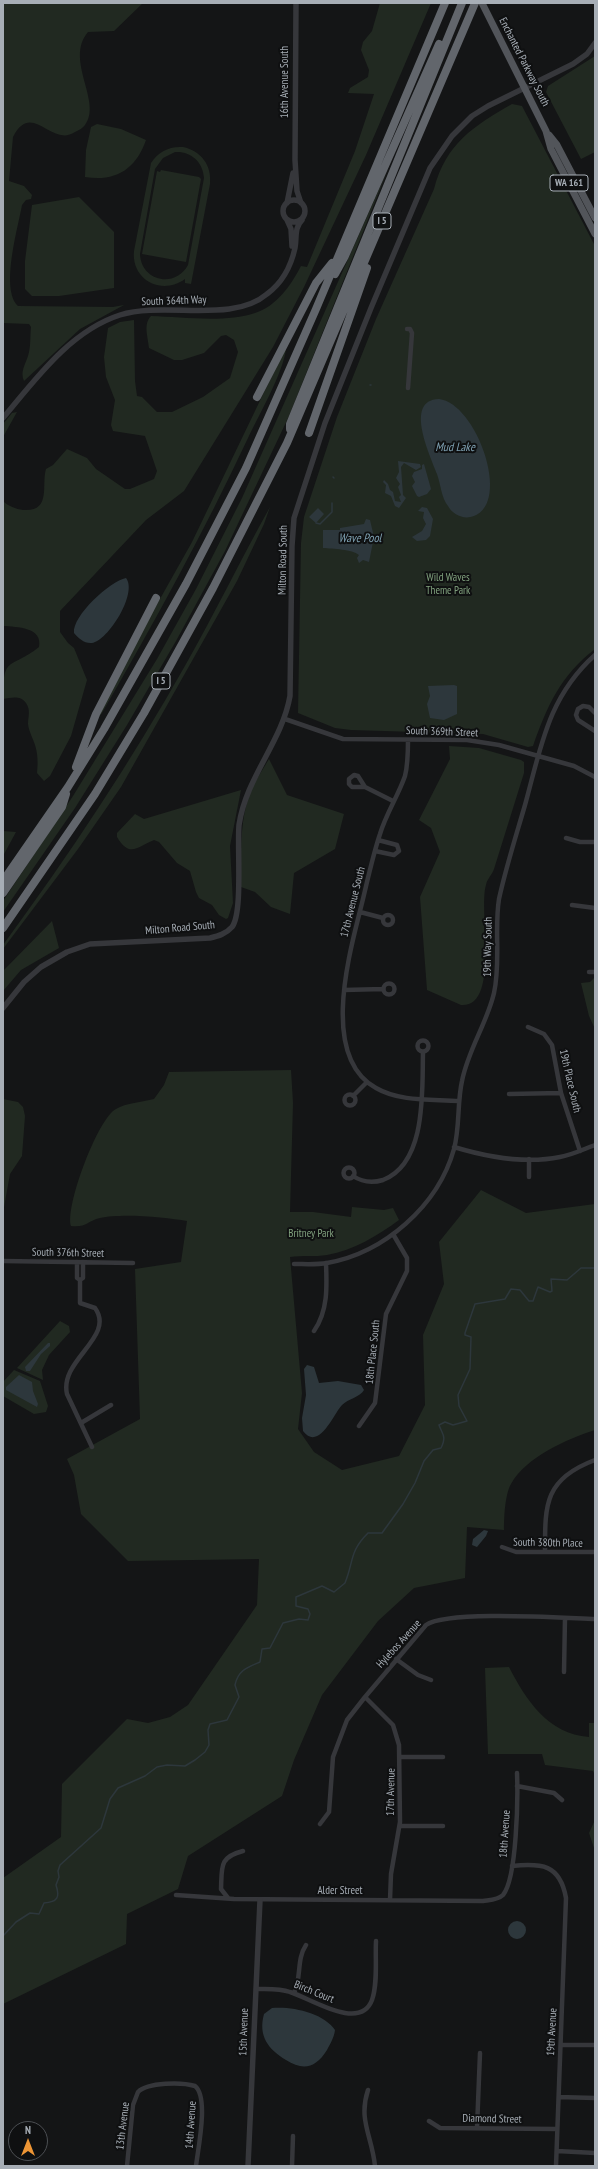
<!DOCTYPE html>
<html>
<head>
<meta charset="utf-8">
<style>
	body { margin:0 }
	#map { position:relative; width:598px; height:2169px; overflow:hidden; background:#141516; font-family:"PT Sans Narrow",sans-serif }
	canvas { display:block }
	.frame { position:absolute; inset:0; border:4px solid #a7aeb6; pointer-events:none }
	.north { position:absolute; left:8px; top:2121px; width:40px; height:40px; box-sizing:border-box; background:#0f1011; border:1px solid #4c4f53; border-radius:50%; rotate:0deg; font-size:11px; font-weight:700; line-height:16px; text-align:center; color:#a7aeb6 }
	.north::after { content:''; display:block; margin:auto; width:14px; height:18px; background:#ed9535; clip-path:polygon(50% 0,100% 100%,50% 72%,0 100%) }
</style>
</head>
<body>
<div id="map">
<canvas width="598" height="2169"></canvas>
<div class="frame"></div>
<div class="north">N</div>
</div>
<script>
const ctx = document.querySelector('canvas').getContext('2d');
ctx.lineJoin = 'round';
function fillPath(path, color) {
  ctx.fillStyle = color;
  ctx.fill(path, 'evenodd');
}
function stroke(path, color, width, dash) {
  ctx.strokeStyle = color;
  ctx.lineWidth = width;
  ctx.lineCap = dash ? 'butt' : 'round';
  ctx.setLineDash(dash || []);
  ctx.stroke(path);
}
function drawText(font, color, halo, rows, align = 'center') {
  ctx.font = font + ' "PT Sans Narrow",sans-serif';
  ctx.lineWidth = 4;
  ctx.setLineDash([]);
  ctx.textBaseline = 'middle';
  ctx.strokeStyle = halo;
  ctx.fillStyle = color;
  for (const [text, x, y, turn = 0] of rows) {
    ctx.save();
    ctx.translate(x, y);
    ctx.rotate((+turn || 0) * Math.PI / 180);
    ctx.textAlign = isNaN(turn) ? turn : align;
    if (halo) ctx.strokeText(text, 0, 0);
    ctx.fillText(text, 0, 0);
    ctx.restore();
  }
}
fillPath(new Path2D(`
	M3,3H143L114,31L88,32C64,60 103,102 85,125C83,128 79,130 75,132C51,148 32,100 13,137L9,181L24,186L32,195L31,199L26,200L22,205C18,228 0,289 18,306L113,307L124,305L80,329L24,381C20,372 25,365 28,356C31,347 30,336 31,327L29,324L3,323Z
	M380,3H431L366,155L304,287L273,347L184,491L146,520L60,611V632L68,643L74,648L87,680L71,736L50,776L44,781L37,773C38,764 38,754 35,745C33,738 29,732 28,724C28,717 31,710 26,703C20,695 11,698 3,699C3,654 10,670 39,647C43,627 17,627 3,626V501C8,506 16,509 23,510C52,512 41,485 46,469L53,465L67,449L87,458L96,469L125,489H130L154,479L157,471L145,436L113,431L111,425L115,400L106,377L104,357L108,328L120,322L134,320L135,381L137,396L142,397L157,412H172L203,397L230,378L238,352L234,340L226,335L221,336L204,353L182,360H174L149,348C148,337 143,324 151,316C182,317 226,323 255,313C277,306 291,285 301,266L307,267L355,151L374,94L348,93L350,88L368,77L369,70L361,50L363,42L372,31Z
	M595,56V152L581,159L546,92L548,86Z
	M512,104L522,106L595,246V649C561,675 547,706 533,746L528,747L483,734L351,730L335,728L298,713L301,543L304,517L337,417L376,319L434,189C446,143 474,126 512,104Z
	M97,124L121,129L146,140C136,169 116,182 85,177L86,150L91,127Z
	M183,147C201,151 212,165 210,184L191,284L185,283V279C162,296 131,280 134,251L151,163C158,152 169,146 183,147ZM175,152C191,151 203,162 204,178L188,265C175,289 141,281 140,254L155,169L163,158Z
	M389,167L289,416L225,551L176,641L127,725L75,808L3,912V901L73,796L157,659L196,589L242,498Z
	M161,170L199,177L201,179L186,262L142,254L157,171L160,172Z
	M79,197L114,232V288L59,296H32L25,289V261L32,205Z
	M286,349C283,373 259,415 248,438C204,532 154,623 102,713L94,723L111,686L192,542L280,359Z
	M17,412L3,437V424L12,413Z
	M270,507L264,524L237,581L121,787L78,849L3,949V945C69,855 131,762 186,664C215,613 241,559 270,507Z
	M449,746L479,748L521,760L524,762V773C514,805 504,837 494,869C492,875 487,879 486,885C478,909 501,1008 461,1005L427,990L420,897L440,852L431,828L419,820L450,759Z
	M269,759L287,795L344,814L335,849L294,873L290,914L271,907L255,892L241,887C241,854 239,816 253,786C258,776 264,768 269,759Z
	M241,790L230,846L233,903L228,918L226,919L219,915L212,905L199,898L196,892L190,871L177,863L159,842L154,840C138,846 130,859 117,837V833L135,814L144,819Z
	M3,831L16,832L3,856Z
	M52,921L59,948L21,970L3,991V971Z
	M595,977V1029L589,1016L581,983L590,982Z
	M291,1070L293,1103L290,1212H313L351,1217L352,1207L384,1210L393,1208L399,1220C377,1236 354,1250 327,1255C315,1257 302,1255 290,1257L302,1393L298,1429L314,1452L342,1470L399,1456L425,1405L423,1335L444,1284L439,1242L481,1190L526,1213L595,1204V1430C567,1439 526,1457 511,1484C505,1494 504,1518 504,1530L467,1527L465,1578L414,1588L378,1621L322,1695L294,1760L282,1796L188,1856L178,1889L127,1914L126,1944L3,2004V1878L61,1837L62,1784L127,1719L148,1723L170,1717L188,1705L257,1605L259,1559L128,1561L81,1514L74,1475L67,1459L140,1419L135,1269L181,1262L187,1221C166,1217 121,1213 100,1218C87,1221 86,1228 71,1226C65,1206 98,1118 116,1109C126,1103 142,1102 154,1099L164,1085L169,1072Z
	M3,1099L18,1102L23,1107L25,1116L22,1156L10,1174L3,1213Z
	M60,1321L69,1326L70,1332L49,1355L42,1370L43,1380L17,1368Z
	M14,1370L40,1381L48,1406L46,1412L34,1414L3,1396V1382Z
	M509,1667C526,1700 548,1734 589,1737V1723H595V1775L593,1771L545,1765L542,1754H488L485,1668Z
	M595,1820V1851L589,1833Z`), '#212921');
fillPath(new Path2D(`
	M439,399C476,403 512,502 474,516C464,520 453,515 448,506C441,497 441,485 437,474C431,457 403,400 439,399Z
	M398,461L420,464L421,467L416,470L404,463L401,467L403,495L406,498L399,508L395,506L391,496L385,493L386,485L383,482L384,480L388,484L390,490L393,492L395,501L401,502L399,497L401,495L398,487L400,484L396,478L399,472Z
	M424,464L431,489L427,494L419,497L417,496L412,486L415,482L412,476L414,472L422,469V465Z
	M422,507L427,508L433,519L430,536L426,540L417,541L412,537L422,531L426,524L423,518L424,512L418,511Z
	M318,508L324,514L316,523L309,517Z
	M366,519L370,520L374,537L369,562L363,560L359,563L357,558L359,555C352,549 333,549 323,548V530H340V528L364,524Z
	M126,578C138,593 108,641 92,643C85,644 78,638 74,633C72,616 110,581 126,578Z
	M454,685L457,686V714L444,720L430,718L427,704L430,696L428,686Z
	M48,1343H50V1346L41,1354L30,1371H26L25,1367Z
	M307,1365L314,1367L319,1383L338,1381L361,1385L364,1390C360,1397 348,1399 342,1405C334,1413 319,1452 303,1431L302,1418L306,1395L304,1369Z
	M19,1375L32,1382L33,1391L38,1404L37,1407L6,1390V1387Z
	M484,1530L488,1531L486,1536L477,1547L472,1545L473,1539Z
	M508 1930a9 9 0 1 1 18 0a9 9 0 1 1-18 0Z
	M272,2008C292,2006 324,2013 335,2030C334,2038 330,2044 327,2050C316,2068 303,2071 286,2060C268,2049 258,2036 264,2014Z`), '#2d373c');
stroke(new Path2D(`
	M370,385H371
	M333,477L334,478
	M316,523L320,524L332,512V503
	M3,1936L16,1922L30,1913L39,1914L44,1903C58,1902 60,1897 56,1885L59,1877L58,1871L60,1865L101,1828L110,1799L118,1788L145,1776L157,1767L167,1765L185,1766L195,1760L205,1752L209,1745L208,1730L210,1724L227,1720L239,1697L235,1685C238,1670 248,1667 260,1662L262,1649L270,1648L283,1623L299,1619L308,1620L310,1614L308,1609L296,1606V1597L322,1586L334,1592L345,1583C354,1561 349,1552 368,1533H382L403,1504L415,1483L424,1461L433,1450L441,1448C447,1436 442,1434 439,1425L445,1422L453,1425L467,1421L459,1406L458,1395L470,1369L471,1337L465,1335V1333L475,1304L505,1299L511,1289L520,1290L529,1301H533L538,1287L550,1292L552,1291L551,1279L567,1280L581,1268H595`), '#2d373c', 1.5);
stroke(new Path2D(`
	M407,329H410L412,333L408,388
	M595,713L589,707L583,706L578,709L576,715L578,720L595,731
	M285,719L343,739L467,740L499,745L574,766L595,777
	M408,740C408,752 408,764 405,776C398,796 386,814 380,834C372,858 367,883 361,907C349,955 320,1057 376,1088C400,1102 432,1099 459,1101
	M365,787H352L349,784V779L354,775L358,776L365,787L393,801
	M566,838L580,842H595
	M375,851L394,855L399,851L397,845L378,840
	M572,905L595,908
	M360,912L383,918
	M383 920a5 5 0 1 1 10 0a5 5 0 1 1-10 0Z
	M589,972H595
	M383.5 989a5.5 5.5 0 1 1 11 0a5.5 5.5 0 1 1-11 0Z
	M344,990L383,989
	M528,1027L544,1034L552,1045L561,1093L580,1151
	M417.5 1046a5.5 5.5 0 1 1 11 0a5.5 5.5 0 1 1-11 0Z
	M509,1094L561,1093
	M344.5 1100a5.5 5.5 0 1 1 11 0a5.5 5.5 0 1 1-11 0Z
	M353,1096L367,1082
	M454,1147C487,1157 526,1164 560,1157C572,1155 584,1149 595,1145
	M529,1159V1177
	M343.5 1173a5.5 5.5 0 1 1 11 0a5.5 5.5 0 1 1-11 0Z
	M353,1176C362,1182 373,1183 383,1180C427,1163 422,1090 423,1052
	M3,1261L133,1263
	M77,1262V1278L80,1280V1303L95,1308C116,1337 59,1360 67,1394L92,1447
	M294,1264C304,1264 316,1265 327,1263C384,1253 438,1206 454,1149C460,1127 457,1103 462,1081C468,1050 487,1023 494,993C501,962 494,930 499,899C506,867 516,836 525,805C541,747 548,697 595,655
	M80,1280L83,1278V1262
	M314,1331C328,1311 327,1287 326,1263
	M81,1423L111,1405
	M359,1426L375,1403L386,1314L407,1271V1258L393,1234
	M502,1547L516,1552H595
	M545,1552C545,1505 544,1479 595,1460
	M396,1659L418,1675L431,1680
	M564,1672L565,1618
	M365,1697L393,1725L399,1745L400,1822L391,1874L390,1900
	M400,1757H443
	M517,1786L554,1793L562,1800
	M320,1824L329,1812L333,1757L347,1720L365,1697L426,1625C447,1610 563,1618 595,1619
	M400,1826H443
	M512,1866C541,1863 560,1864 566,1898L556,2166
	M176,1895L234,1899L483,1901C489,1900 498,1900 503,1895C517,1878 518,1797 517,1773
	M228,1898L221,1889C222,1867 219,1857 243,1851
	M256,1989C267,1989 279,1988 290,1992C310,1998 360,2032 372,2000C378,1983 375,1959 376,1941
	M294,1993C302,1977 296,1960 306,1945
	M561,2045H595
	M368,2090C358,2120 372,2136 375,2166
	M559,2097L595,2098
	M429,2121L440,2128L557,2129
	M477,2128L480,2053
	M557,2151L595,2153
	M127,2166L133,2105L138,2092C148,2082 182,2082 195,2086C209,2097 198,2149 196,2166
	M292,2166L293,2136`), '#36373b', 4.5);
stroke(new Path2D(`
	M296,3L295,160L297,191L301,203
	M283 211a11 11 0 1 1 22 0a11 11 0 1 1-22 0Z
	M287,203L293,173
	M287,220L291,229L292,246
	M3,418C35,380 70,331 120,315C165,301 232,324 267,294C282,283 291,266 295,248C297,238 294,228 302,220
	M3,1008L24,982L41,967L67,952L90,944L210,938C218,936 226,934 232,927C243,913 237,846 239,825C246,777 282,742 290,696L292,546L294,518L325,423L371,308L430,168L452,136L472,116L488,106L573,64L587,54L595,43
	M248,2166L260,1900`), '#36373b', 5.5);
stroke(new Path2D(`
	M482,3L546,131L551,149L595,234
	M549,135L557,145L595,218`), '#52555a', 7);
stroke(new Path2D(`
	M335,274L345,256L439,44
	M257,397L316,283L332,263
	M290,429V424L462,3
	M309,433L367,268
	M76,767L96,714L156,598
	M3,881L68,787L104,729L186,584L246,468L316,309L445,3
	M3,893L62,807L66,794
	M3,928L95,794L144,713L213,588L287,443L475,3`), '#62666c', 8);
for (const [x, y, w] of [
	[569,183,38],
	[382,221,18],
	[161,681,18]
]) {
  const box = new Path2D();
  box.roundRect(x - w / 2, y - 8, w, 16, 3);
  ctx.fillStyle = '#0f1011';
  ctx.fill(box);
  stroke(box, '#a7aeb6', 1);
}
drawText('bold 10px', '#a7aeb6', null, [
	["WA 161",569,183],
	["I 5",382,221],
	["I 5",161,681]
]);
drawText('11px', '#a7aeb6', '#0f1011', [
	["Enchanted Parkway South",524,62,63],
	["16th Avenue South",285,82,-90],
	["South 364th Way",174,301,-2],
	["Milton Road South",283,560,-89],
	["South 369th Street",442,732,2],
	["17th Avenue South",353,902,-76],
	["Milton Road South",180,928,-5],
	["19th Way South",488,947,-89],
	["19th Place South",570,1081,77],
	["South 376th Street",68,1253,1],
	["18th Place South",373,1352,-84],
	["South 380th Place",548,1543,1],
	["Hylebos Avenue",399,1644,-48],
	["17th Avenue",391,1792,-89],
	["18th Avenue",505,1834,-86],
	["Alder Street",340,1891],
	["Birch Court",314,1992,22],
	["15th Avenue",244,2032,-88],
	["19th Avenue",552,2032,-87],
	["Diamond Street",492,2119,1],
	["14th Avenue",191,2125,-86],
	["13th Avenue",123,2126,-83]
]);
drawText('11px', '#81a17e', '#0f1011', [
	["Wild Waves",448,578],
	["Theme Park",448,591],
	["Britney Park",311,1234]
]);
drawText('italic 12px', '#7ea0b1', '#0f1011', [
	["Mud Lake",455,448],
	["Wave Pool",360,539]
]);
</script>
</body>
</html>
